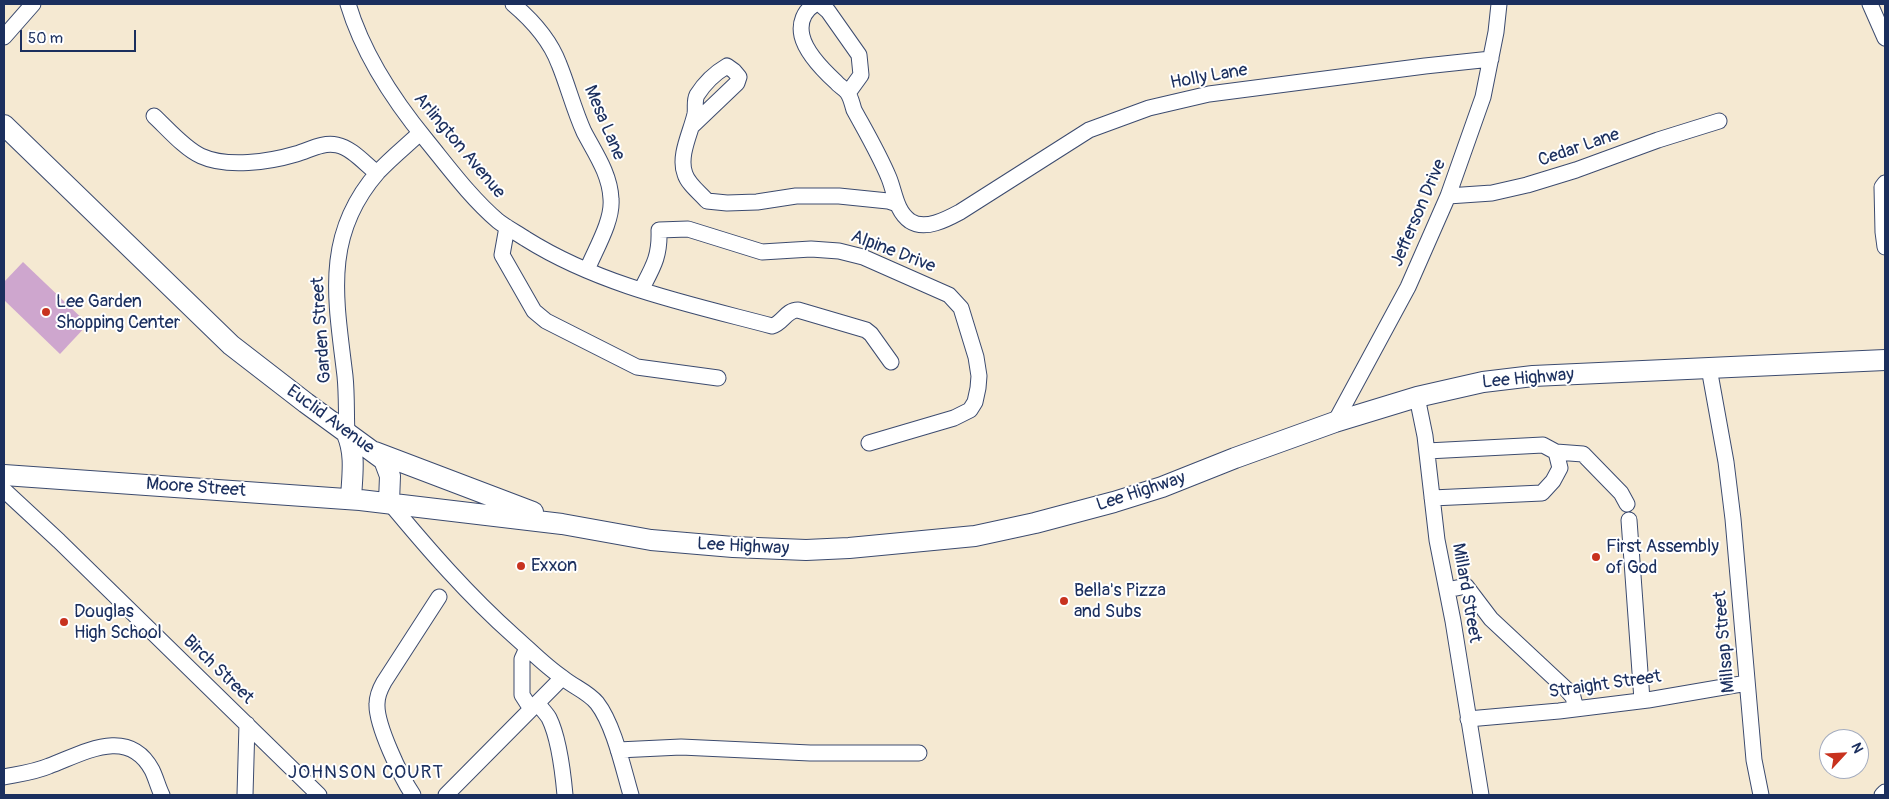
<!DOCTYPE html>
<html>
<head>
<meta charset="utf-8">
<style>
	body { margin:0 }
	#map { position:relative; width:1889px; height:799px; overflow:hidden; background:#f5e9d2; font-family:Pangolin,sans-serif }
	canvas { display:block }
	.frame { position:absolute; inset:0; border:5px solid #1b2f5e; pointer-events:none }
	.north { position:absolute; left:1819px; top:729px; width:50px; height:50px; box-sizing:border-box; background:#fff; border:1px solid #a4acbf; border-radius:50%; rotate:65deg; font-size:14px; font-weight:700; line-height:20px; text-align:center; color:#1b2f5e }
	.north::after { content:''; display:block; margin:auto; width:18px; height:22px; background:#c8321e; clip-path:polygon(50% 0,100% 100%,50% 72%,0 100%) }
	.scale { position:absolute; left:20px; top:30px; width:116px; height:22px; box-sizing:border-box; border:2px solid #1b2f5e; border-top:0; padding-left:6px; font-size:15px; line-height:18px; white-space:nowrap; color:#1b2f5e; -webkit-text-stroke:4px #fff; paint-order:stroke }
</style>
</head>
<body>
<div id="map">
<canvas width="1889" height="799"></canvas>
<div class="frame"></div>
<div class="north">N</div>
<div class="scale">50 m</div>
</div>
<script>
const ctx = document.querySelector('canvas').getContext('2d');
ctx.lineJoin = 'round';
function fillPath(path, color) {
  ctx.fillStyle = color;
  ctx.fill(path, 'evenodd');
}
function stroke(path, color, width, dash) {
  ctx.strokeStyle = color;
  ctx.lineWidth = width;
  ctx.lineCap = dash ? 'butt' : 'round';
  ctx.setLineDash(dash || []);
  ctx.stroke(path);
}
function drawText(font, color, halo, rows, align = 'center') {
  ctx.font = font + ' Pangolin,sans-serif';
  ctx.lineWidth = 4;
  ctx.setLineDash([]);
  ctx.textBaseline = 'middle';
  ctx.strokeStyle = halo;
  ctx.fillStyle = color;
  for (const [text, x, y, turn = 0] of rows) {
    ctx.save();
    ctx.translate(x, y);
    ctx.rotate((+turn || 0) * Math.PI / 180);
    ctx.textAlign = isNaN(turn) ? turn : align;
    if (halo) ctx.strokeText(text, 0, 0);
    ctx.fillText(text, 0, 0);
    ctx.restore();
  }
}
fillPath(new Path2D(`
	M23,262L88,324L60,354L4,300V282Z`), '#cea6ce');
const minor = new Path2D(`
	M348,4C363,54 394,101 427,141C449,168 471,198 498,221C507,228 517,233 526,239C601,286 689,304 772,326C783,323 786,310 798,310L866,330L871,334L891,362
	M513,4C532,20 550,40 559,64C568,86 574,110 584,132C595,153 610,174 611,199C613,221 595,250 587,270
	M815,4C804,11 799,23 802,36C806,53 824,71 836,82C839,86 844,88 847,92C851,97 852,104 854,110C866,132 879,154 889,178C895,193 896,211 910,221C925,231 947,219 960,212L1089,130L1149,108L1209,94L1425,66L1491,59
	M820,4L828,11L859,55L861,75L848,93
	M1870,4L1885,38
	M4,37L33,4
	M154,116C167,128 185,149 201,156C227,168 269,162 296,154C310,150 322,142 337,145C352,148 365,164 377,173
	M693,125L737,83L739,77L734,71L727,66C715,73 704,84 697,95C694,101 696,108 695,114C691,132 678,156 685,174C688,184 700,193 707,201L727,203L757,202L796,196H839L888,201L897,204
	M1885,183L1882,187L1883,232L1885,247
	M1448,196L1492,193L1527,185L1576,170L1658,140L1719,121
	M507,227L502,255L534,311L546,321L637,367L718,378
	M641,290C653,267 660,257 659,230L688,229L762,252L811,249L839,251L863,257L949,295L961,308L976,357L979,376L978,388L975,402L970,410L954,418L869,443
	M1709,368L1726,462L1733,519L1754,760L1761,795
	M1417,397L1425,436L1437,540L1453,621L1481,795
	M1335,422L1408,287L1448,196L1483,97L1496,32L1499,4
	M347,434C346,415 347,395 345,376C336,300 322,236 378,172C391,158 406,146 420,133
	M1427,451L1543,445L1556,452L1560,468L1553,481L1542,493L1432,498
	M1556,452L1583,454L1621,493L1627,504
	M4,490L59,541L319,795
	M389,502C428,549 468,595 514,636C530,650 545,666 563,678C574,687 588,692 597,703C614,725 623,768 631,795
	M1629,520L1642,700
	M1447,590L1466,586L1491,619L1566,689L1573,697L1576,709
	M527,648L522,659V695L531,709
	M537,703C541,708 546,713 549,718C559,738 563,773 565,795
	M1468,719L1559,711L1648,700L1747,683
	M618,750L681,747L810,753H919
	M4,777C19,774 35,772 49,766C82,754 128,725 152,770C156,778 158,787 162,795
	M245,795L247,724
	M413,795C401,777 376,725 377,704C377,696 380,689 384,682L439,597
	M446,795L562,678
	M1882,795L1885,792`);
const major = new Path2D(`
	M4,125L231,345L306,403L384,460L390,476L389,502
	M347,434C356,455 352,476 351,499
	M375,452L533,512
	M4,475L360,500L562,524L651,540L733,547L806,550L849,548L975,536L1035,523L1114,502L1162,487L1235,458L1335,422L1417,397L1483,382L1533,376L1885,360`);
stroke(minor, '#3c4b6f', 17);
stroke(major, '#3c4b6f', 22);
stroke(minor, '#fff', 15);
stroke(major, '#fff', 20);
for (const [x, y, r, color] of [
	[46,312,5,"#c8321e"],
	[1596,557,5,"#c8321e"],
	[521,566,5,"#c8321e"],
	[1064,601,5,"#c8321e"],
	[64,622,5,"#c8321e"]
]) {
  const dot = new Path2D();
  dot.arc(x, y, r, 0, 2 * Math.PI);
  ctx.fillStyle = color;
  ctx.fill(dot);
  stroke(dot, '#fff', 2);
}
drawText('18px', '#1b2f5e', '#fff', [
	["Holly Lane",1209,77,-10],
	["Mesa Lane",604,123,67],
	["Arlington Avenue",459,146,50],
	["Cedar Lane",1579,148,-19],
	["Jefferson Drive",1419,213,-67],
	["Alpine Drive",893,252,21],
	["Garden Street",322,330,-94],
	["Lee Highway",1528,379,-5],
	["Euclid Avenue",330,420,36],
	["Moore Street",196,488,4],
	["Lee Highway",1141,492,-18],
	["Lee Highway",743,547,3],
	["Millard Street",1466,593,80],
	["Millsap Street",1725,642,-95],
	["Birch Street",218,670,44],
	["Straight Street",1605,685,-8]
]);
drawText('18px', '#1b2f5e', '#fff', [
	["Lee Garden",56,302],
	["Shopping Center",56,323],
	["First Assembly",1606,547],
	["of God",1606,568],
	["Exxon",531,566],
	["Bella's Pizza",1074,591],
	["and Subs",1074,612],
	["Douglas",74,612],
	["High School",74,633]
], 'left');
ctx.letterSpacing = '1px';
drawText('19px', '#1b2f5e', '#fff', [
	["JOHNSON COURT",366,773]
]);
ctx.letterSpacing = '0px';
</script>
</body>
</html>
